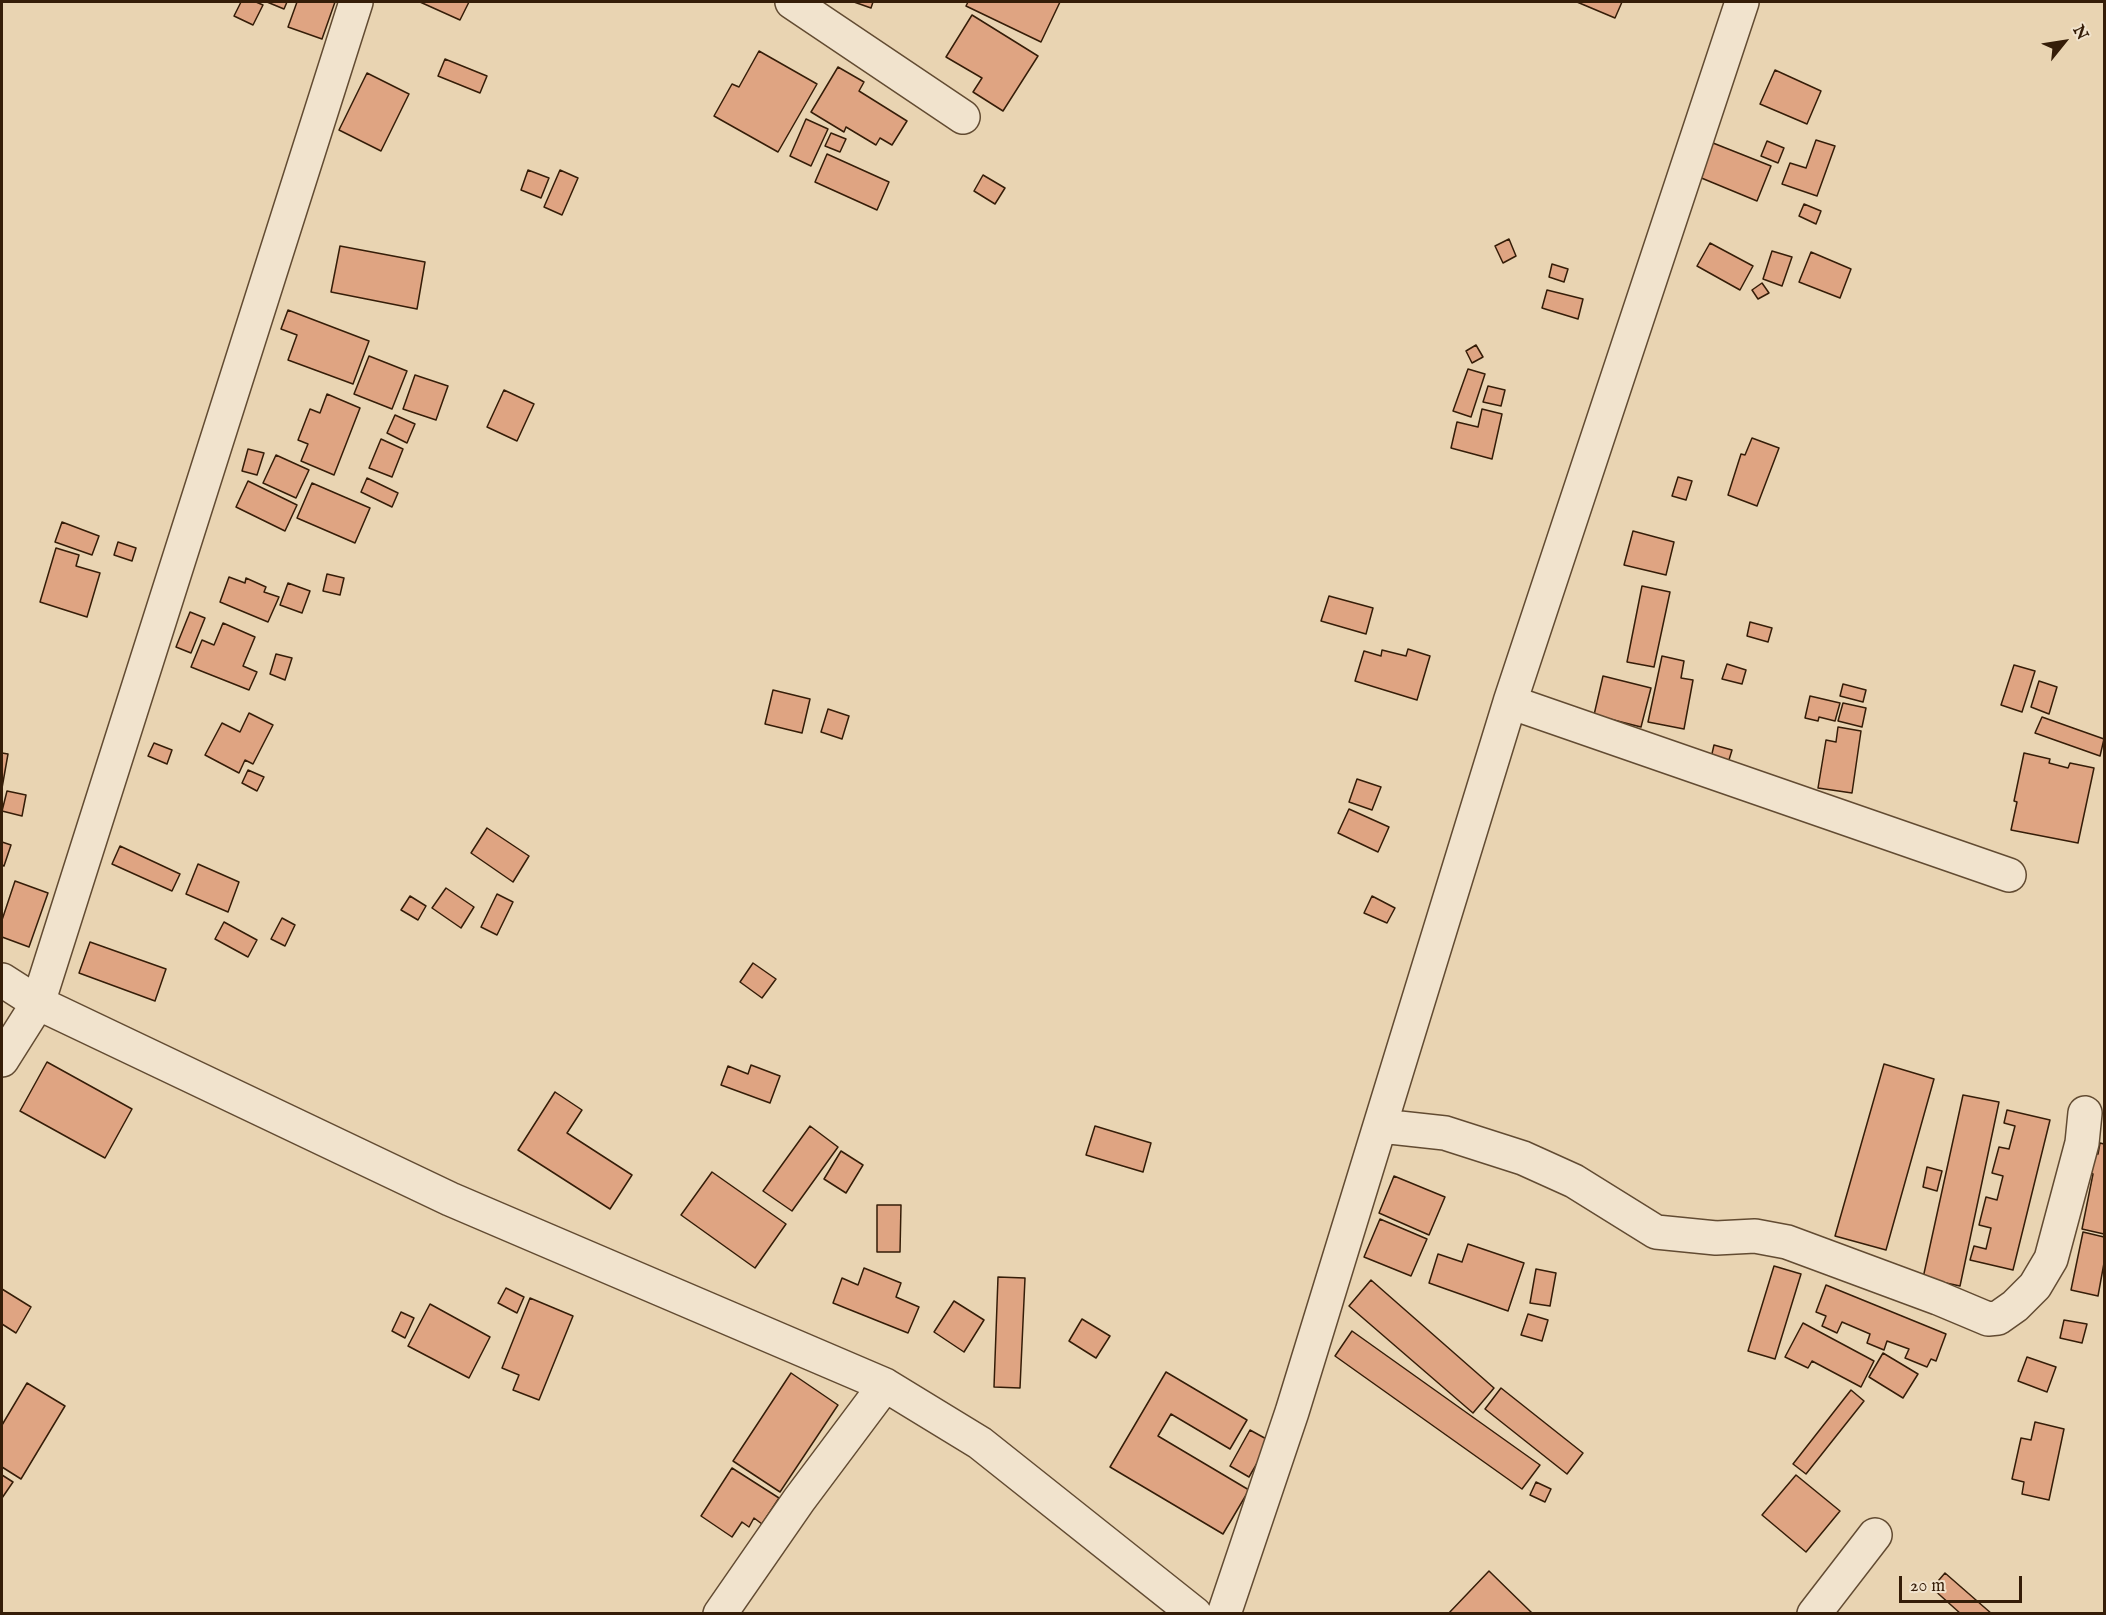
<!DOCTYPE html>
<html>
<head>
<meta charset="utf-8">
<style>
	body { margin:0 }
	#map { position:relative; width:2106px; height:1615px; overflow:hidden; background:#e9d4b2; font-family:"IM FELL English",serif }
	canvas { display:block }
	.frame { position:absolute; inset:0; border:3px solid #351d08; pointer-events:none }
	.north { position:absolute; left:2034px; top:12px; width:60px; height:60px; -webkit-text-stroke:4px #f1e3cd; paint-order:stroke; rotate:60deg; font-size:16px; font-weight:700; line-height:24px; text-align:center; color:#351d08 }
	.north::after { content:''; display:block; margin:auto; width:21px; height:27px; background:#351d08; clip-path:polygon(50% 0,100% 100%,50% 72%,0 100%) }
	.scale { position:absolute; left:1899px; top:1576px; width:123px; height:27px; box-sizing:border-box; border:3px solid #351d08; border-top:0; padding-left:8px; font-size:18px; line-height:21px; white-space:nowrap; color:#351d08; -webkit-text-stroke:4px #f1e3cd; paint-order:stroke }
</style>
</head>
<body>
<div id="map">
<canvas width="2106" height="1615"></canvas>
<div class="frame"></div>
<div class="north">N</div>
<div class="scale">20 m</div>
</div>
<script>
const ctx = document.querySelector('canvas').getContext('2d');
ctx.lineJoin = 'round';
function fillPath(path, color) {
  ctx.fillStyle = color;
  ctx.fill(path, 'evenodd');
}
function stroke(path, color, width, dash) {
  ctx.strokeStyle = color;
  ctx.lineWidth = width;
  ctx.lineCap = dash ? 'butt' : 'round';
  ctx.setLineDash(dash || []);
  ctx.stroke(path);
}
const building = new Path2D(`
	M241,2H256L263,5L253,25L234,16Z
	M267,2H287L284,9Z
	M297,2H335L322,39L288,27Z
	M420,2H469L460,20Z
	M854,2H873L871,8Z
	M968,2H1060L1041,42L966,6Z
	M1577,2H1622L1615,18Z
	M972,15L1038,56L1003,111L973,92L982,78L946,57Z
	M759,51L817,84L778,152L714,116L732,84L739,87Z
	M445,59L487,76L480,93L438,76Z
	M838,67L864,82L859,91L907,121L892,145L880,138L876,145L846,127L844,132L811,112Z
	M1775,70L1821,91L1807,124L1760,104Z
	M367,73L409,94L381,151L339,130Z
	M806,119L828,129L811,166L790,156Z
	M831,133L846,139L840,152L825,146Z
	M1816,140L1835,146L1817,196L1782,184L1790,163L1806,168Z
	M1767,141L1784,148L1778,163L1761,156Z
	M1713,143L1771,166L1757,201L1699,177Z
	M827,154L889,182L877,210L815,182Z
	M528,170L549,178L541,198L521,190Z
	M560,170L578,178L562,215L544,207Z
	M983,175L1005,188L995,204L974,191Z
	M1804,204L1821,211L1816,224L1799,216Z
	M1509,239L1516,256L1503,263L1495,246Z
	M1710,243L1753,266L1740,290L1697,266Z
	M340,246L425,262L417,309L331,292Z
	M1772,251L1792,257L1782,286L1763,279Z
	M1811,252L1851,269L1840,298L1799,282Z
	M1552,264L1568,269L1564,282L1549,277Z
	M1762,283L1769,293L1758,299L1752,290Z
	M1547,290L1583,299L1578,319L1542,308Z
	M288,310L369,341L353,384L288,360L297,335L281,329Z
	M1476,345L1483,357L1472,363L1466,351Z
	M369,356L407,371L392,409L354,394Z
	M1468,369L1485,374L1471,417L1453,411Z
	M415,375L448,386L436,420L403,409Z
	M1488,386L1505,390L1501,406L1483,402Z
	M504,390L534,404L517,441L487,427Z
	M327,394L360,408L334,475L301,461L308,444L298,440L310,409L320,413Z
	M1482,409L1502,414L1492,459L1451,448L1457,422L1478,427Z
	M395,415L415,424L407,443L387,433Z
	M1752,438L1779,448L1757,506L1728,495L1741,454L1745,455Z
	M381,439L403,449L392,477L369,468Z
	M248,449L264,453L257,475L242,471Z
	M276,455L309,470L296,498L263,483Z
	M1678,477L1692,481L1686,500L1672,496Z
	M367,478L398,493L392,507L361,492Z
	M248,481L297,505L285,531L236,507Z
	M312,483L370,508L355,543L297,518Z
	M62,522L99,536L92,555L55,542Z
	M1633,531L1674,542L1666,575L1624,565Z
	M118,542L136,548L132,561L114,555Z
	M56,548L79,555L76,566L100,573L87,617L40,602Z
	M327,574L344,578L340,595L323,591Z
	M229,577L245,583L246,578L266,587L264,592L279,597L268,622L220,602Z
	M288,583L310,591L302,613L280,605Z
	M1642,586L1670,592L1654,667L1627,662Z
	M1329,596L1373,608L1366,634L1321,621Z
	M190,612L205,618L191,653L176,647Z
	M1750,622L1772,628L1768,642L1747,636Z
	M223,623L255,637L243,666L257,672L249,690L191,667L202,640L214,645Z
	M1408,649L1430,656L1417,700L1355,681L1364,651L1381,656L1382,650L1406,656Z
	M276,654L292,658L285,680L270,674Z
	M1662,656L1684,661L1681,678L1693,680L1684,729L1648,722Z
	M1727,664L1746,670L1742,684L1722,679Z
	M2014,665L2035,671L2022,712L2001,705Z
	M1603,676L1651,688L1641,727L1594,715Z
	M2039,681L2057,687L2049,714L2031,707Z
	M1843,684L1866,690L1863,702L1840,696Z
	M773,690L810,699L802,733L765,724Z
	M1810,696L1840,703L1835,721L1819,717L1818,721L1805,718Z
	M1843,703L1866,708L1862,727L1838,721Z
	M828,709L849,716L842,739L821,732Z
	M249,713L273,725L253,764L245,760L239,773L205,755L222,723L240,732Z
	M2042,717L2104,739L2100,756L2035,733Z
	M1838,727L1861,731L1852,793L1818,788L1826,740L1836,742Z
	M154,743L172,750L167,764L148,756Z
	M1714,745L1732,750L1728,763L1711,758Z
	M2,753L8,754L2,788Z
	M2024,753L2050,759L2049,763L2068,768L2070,763L2094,768L2078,843L2011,830L2017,802L2014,801Z
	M248,770L264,777L257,791L242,783Z
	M1357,779L1381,787L1372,810L1349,802Z
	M7,791L26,795L22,816L2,811Z
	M1349,809L1389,827L1378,852L1338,833Z
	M487,828L529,856L513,882L471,853Z
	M2,842L11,845L4,866L2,865Z
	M120,846L180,874L172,891L112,864Z
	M198,864L239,882L228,912L186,894Z
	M15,881L48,893L29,947L2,937V920Z
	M446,888L474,907L461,928L432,908Z
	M497,894L513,902L497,935L481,927Z
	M410,896L426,906L418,920L401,910Z
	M1372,896L1395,908L1387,923L1364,913Z
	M282,918L295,925L285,946L271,939Z
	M224,922L257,940L248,957L215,939Z
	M90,942L166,969L155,1001L79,973Z
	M753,963L776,979L762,998L740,982Z
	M47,1062L132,1109L105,1158L20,1111Z
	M1884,1064L1934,1079L1886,1250L1835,1236Z
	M751,1065L780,1076L770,1103L721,1085L728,1066L748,1074Z
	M555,1092L582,1110L567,1133L632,1175L610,1209L518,1150Z
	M1963,1095L1999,1102L1960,1286L1923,1278Z
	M2007,1110L2050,1120L2013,1270L1970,1260L1974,1246L1986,1249L1991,1228L1979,1225L1986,1197L1997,1200L2003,1176L1992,1173L1999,1147L2009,1149L2015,1126L2004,1123Z
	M810,1126L838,1147L792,1211L763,1191Z
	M1095,1126L1151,1143L1143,1172L1086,1155Z
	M2100,1143L2104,1144V1234L2082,1229L2093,1174L2087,1172L2091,1153L2098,1154Z
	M841,1151L863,1165L846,1193L824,1179Z
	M1927,1167L1942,1171L1937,1191L1923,1187Z
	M712,1172L786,1224L755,1268L681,1215Z
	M1394,1176L1445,1197L1429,1235L1379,1213Z
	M877,1205H901L900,1252H877Z
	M1380,1219L1427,1239L1411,1276L1364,1257Z
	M2083,1232L2104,1237V1263L2098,1296L2071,1290Z
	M1468,1244L1524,1263L1508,1311L1429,1283L1438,1254L1462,1262Z
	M1774,1266L1801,1274L1775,1359L1748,1351Z
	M864,1268L901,1283L896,1297L919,1307L908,1333L833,1303L842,1278L858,1285Z
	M1536,1269L1556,1273L1550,1306L1530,1303Z
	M998,1277L1025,1278L1020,1388L994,1387Z
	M1371,1280L1494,1388L1473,1413L1349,1306Z
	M1826,1285L1946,1334L1936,1361L1931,1359L1927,1367L1905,1358L1909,1349L1887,1341L1884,1350L1867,1343L1870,1334L1842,1322L1837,1333L1822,1326L1826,1316L1816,1312Z
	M506,1288L524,1297L517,1313L498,1303Z
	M2,1289L31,1307L16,1333L2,1324Z
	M530,1298L573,1316L539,1400L513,1390L519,1375L502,1368Z
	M954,1301L984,1320L964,1352L934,1332Z
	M430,1304L490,1337L469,1378L408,1346Z
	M401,1312L414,1318L405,1338L392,1331Z
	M1528,1314L1548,1320L1542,1341L1521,1335Z
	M1082,1319L1110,1336L1096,1358L1069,1341Z
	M2064,1320L2087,1324L2082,1343L2060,1338Z
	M1803,1323L1874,1361L1861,1387L1812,1361L1808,1368L1785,1357Z
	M1352,1331L1540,1465L1522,1489L1335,1356Z
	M1883,1353L1918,1374L1903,1398L1869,1377Z
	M2027,1357L2056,1367L2047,1392L2018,1381Z
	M1166,1372L1247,1420L1230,1449L1171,1414L1158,1436L1249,1490L1223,1534L1110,1467Z
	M791,1373L838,1405L780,1492L733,1461Z
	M27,1383L65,1406L21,1479L2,1467V1425Z
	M1501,1388L1583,1453L1567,1474L1485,1409Z
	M1851,1390L1864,1401L1806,1474L1793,1464Z
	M2035,1422L2064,1429L2049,1500L2022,1494L2024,1482L2012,1479L2021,1438L2031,1440Z
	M1250,1430L1270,1441L1249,1477L1230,1466Z
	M732,1468L779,1498L762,1524L754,1518L749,1527L742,1522L732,1537L701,1516Z
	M2,1475L13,1482L2,1498Z
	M1796,1475L1840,1511L1806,1552L1762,1515Z
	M1536,1482L1551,1489L1545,1502L1530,1495Z
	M1489,1571L1532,1613L1531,1614H1448Z
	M1945,1573L1992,1614H1961L1932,1588Z`);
fillPath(building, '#dfa482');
stroke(building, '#351d08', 1.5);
const minor = new Path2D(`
	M792,2L963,117
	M1510,702L2009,875
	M2,980L38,1003L450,1199L885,1385L980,1443L1195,1614
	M2,1060L38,1003L356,2
	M1381,1126L1445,1133L1523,1158L1574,1181L1656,1232L1716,1238L1755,1236L1787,1242L1938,1298L1988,1319L1998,1318L2015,1306L2035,1286L2051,1259L2082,1143L2085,1113
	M720,1614L799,1500L885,1385
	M1224,1614L1292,1412L1510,702L1742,2
	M1814,1614L1875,1535`);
stroke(minor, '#624b32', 36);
stroke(minor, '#f1e3cd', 33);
</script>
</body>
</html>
